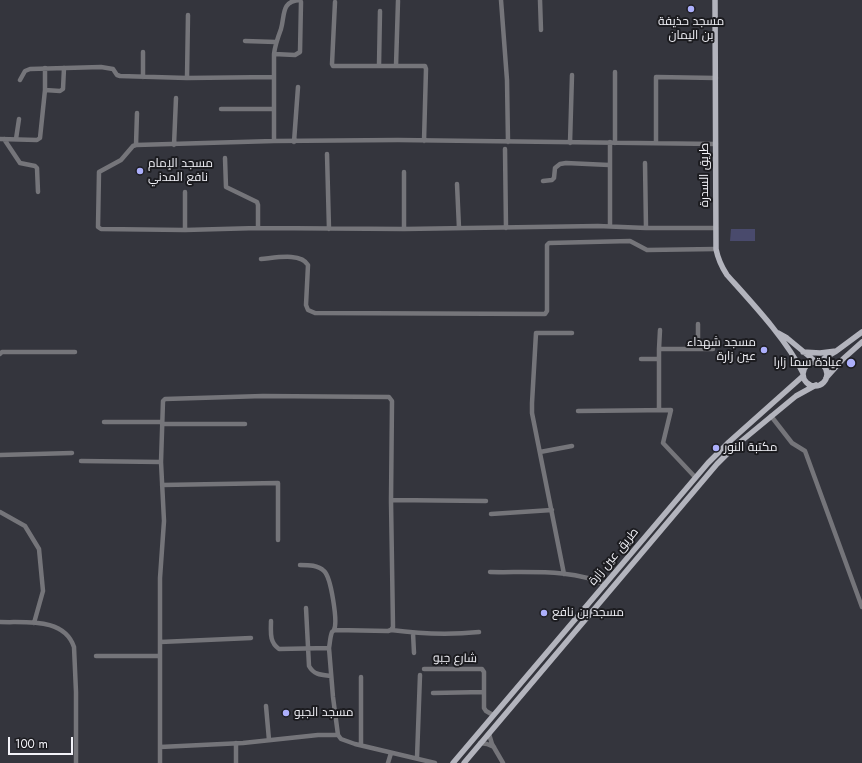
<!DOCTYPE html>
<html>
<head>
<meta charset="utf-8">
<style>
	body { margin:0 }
	#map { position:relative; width:862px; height:763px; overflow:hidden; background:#34353d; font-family:Jost,sans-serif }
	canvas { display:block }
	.scale { position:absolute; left:8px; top:737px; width:65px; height:18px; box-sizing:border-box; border:2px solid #f3f3f9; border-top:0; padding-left:5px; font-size:12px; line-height:14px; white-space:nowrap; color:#f3f3f9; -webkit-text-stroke:3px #1c1c20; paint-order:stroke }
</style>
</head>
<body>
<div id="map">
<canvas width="862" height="763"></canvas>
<div class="scale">100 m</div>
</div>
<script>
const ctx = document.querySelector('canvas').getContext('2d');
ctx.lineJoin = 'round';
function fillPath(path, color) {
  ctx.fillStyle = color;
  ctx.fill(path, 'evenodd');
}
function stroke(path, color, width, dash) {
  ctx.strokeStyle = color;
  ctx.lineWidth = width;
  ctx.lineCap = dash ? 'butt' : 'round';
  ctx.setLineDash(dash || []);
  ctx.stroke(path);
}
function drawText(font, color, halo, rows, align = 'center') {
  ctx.font = font + ' Jost,Cairo,sans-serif';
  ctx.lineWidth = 4;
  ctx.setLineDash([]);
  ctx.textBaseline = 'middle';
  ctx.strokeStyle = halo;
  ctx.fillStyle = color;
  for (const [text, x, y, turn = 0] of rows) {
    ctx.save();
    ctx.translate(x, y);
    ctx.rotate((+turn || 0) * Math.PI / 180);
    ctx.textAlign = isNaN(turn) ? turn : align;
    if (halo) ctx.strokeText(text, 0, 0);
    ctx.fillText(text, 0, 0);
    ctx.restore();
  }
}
fillPath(new Path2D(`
	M731,229H755V241H730Z`), '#494a6c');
stroke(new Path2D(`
	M501,0L507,80L508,142
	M540,0L541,30
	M335,2L332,64L333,66H425L426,69L424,141
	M245,41L276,42
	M379,66L380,11
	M396,66L398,1
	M45,68V90
	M615,72V143
	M143,77V52
	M187,78L188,15
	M20,80L25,71L30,69L101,67L113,69L117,75L120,76L187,78L274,77
	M221,109H274
	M0,139L37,140L40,138L45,90L60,91L63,89L64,68
	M4,139L20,163L35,166L37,168L38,192
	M16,139L19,119
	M274,141V54C275,45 278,37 281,29C285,15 281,1 300,0L301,2L300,52L295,55L274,54
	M294,142L298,87
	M610,142V226
	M570,143L572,75
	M656,143V77L716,78
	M716,144L398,140L274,141L136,145L133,146L121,160L99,172L98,227L101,229L185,230L258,228L404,229L598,226L646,228H716
	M136,145L137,113
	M174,145L176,98
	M505,149L506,228
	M327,154L329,229
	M225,158L226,187L257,202L258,205V228
	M645,163L646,228
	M404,172V229
	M543,181L552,180L554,178L555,168L560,164L566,163L609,165
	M457,184L459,228
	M185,192V230
	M261,259C274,258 301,252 308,265L306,305L308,310L315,313L545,314L547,311V245L549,243L630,241L647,250L716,249
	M659,349H713
	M698,349V324
	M0,354L2,352H75
	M641,359H659
	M659,409V349L660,330
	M578,411L671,410L663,443L695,477
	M771,416L792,443L805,451L862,607
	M104,422H162
	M162,424H245
	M540,452L572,446
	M0,455L72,453
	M81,461L161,462
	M162,485L278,483V540
	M391,500L486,501
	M0,512L25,526L39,549L43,591L34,623
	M491,514L552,510
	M300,565C309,565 318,565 324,571C331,577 338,622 334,630C334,631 333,631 332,632C330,637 330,643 329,648L333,697L338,735L341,739L355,744L435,763
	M490,572C524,573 575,568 605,585
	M564,574L532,413V403L536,333H572
	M306,608L309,666C314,675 321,675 331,676
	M271,621C271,632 269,642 279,649L329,648
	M0,622C26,623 64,617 74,647L76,692V763
	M335,630L388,631L391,630C421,634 449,635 479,632
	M413,633L414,653
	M160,642L251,638
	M96,656H160
	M424,669H482L484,672V708L486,711L493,715
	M361,677V745
	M433,693L484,692
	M266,706L269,740
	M489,734L492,744L503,763
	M236,743V763
	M480,743L487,744L494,747
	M160,747L243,743L318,735H338
	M417,758L420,675
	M160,763V578L164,521L161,462L163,401L165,399L263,396L389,397L392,401L391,501L393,627L391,630
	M388,763L391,753`), '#75757a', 4.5);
stroke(new Path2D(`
	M715,0L716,249C718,259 721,266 727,275C753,304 786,339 803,373
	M778,333L787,338L816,362
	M803,352L820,353L836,351
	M818,362L835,352L862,332
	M803 374a12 12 0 1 1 24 0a12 12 0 1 1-24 0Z
	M826,378L843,359L862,342
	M453,763L708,463L729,442L803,376
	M464,763L717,464L733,448L796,396L816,385`), '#b3b4bd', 5.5);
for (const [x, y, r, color] of [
	[691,9,4,"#acaffb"],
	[140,171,4,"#acaffb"],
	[764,350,4,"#acaffb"],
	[851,363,5,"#acaffb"],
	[716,448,4,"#acaffb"],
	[544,613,4,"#acaffb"],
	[286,713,4,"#acaffb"]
]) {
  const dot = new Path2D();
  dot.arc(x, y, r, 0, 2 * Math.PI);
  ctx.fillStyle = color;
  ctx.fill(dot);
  stroke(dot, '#1c1c20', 1.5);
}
drawText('12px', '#f3f3f9', '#1c1c20', [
	["مسجد حذيفة",691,22,"center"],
	["بن اليمان",691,36,"center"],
	["مسجد الإمام",148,164],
	["نافع المدني",148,178],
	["مسجد شهداء",756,343,"right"],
	["عين زارة",756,357,"right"],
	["عيادة سما زارا",842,363,"right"],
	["مكتبة النور",724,448],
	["مسجد بن نافع",552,613],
	["مسجد الجبو",294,713]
], 'left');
drawText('12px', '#f3f3f9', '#1c1c20', [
	["طريق السدرة",705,175,-90],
	["طريق عين زارة",614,557,-50],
	["شارع جبو",455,659,1]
]);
</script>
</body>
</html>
